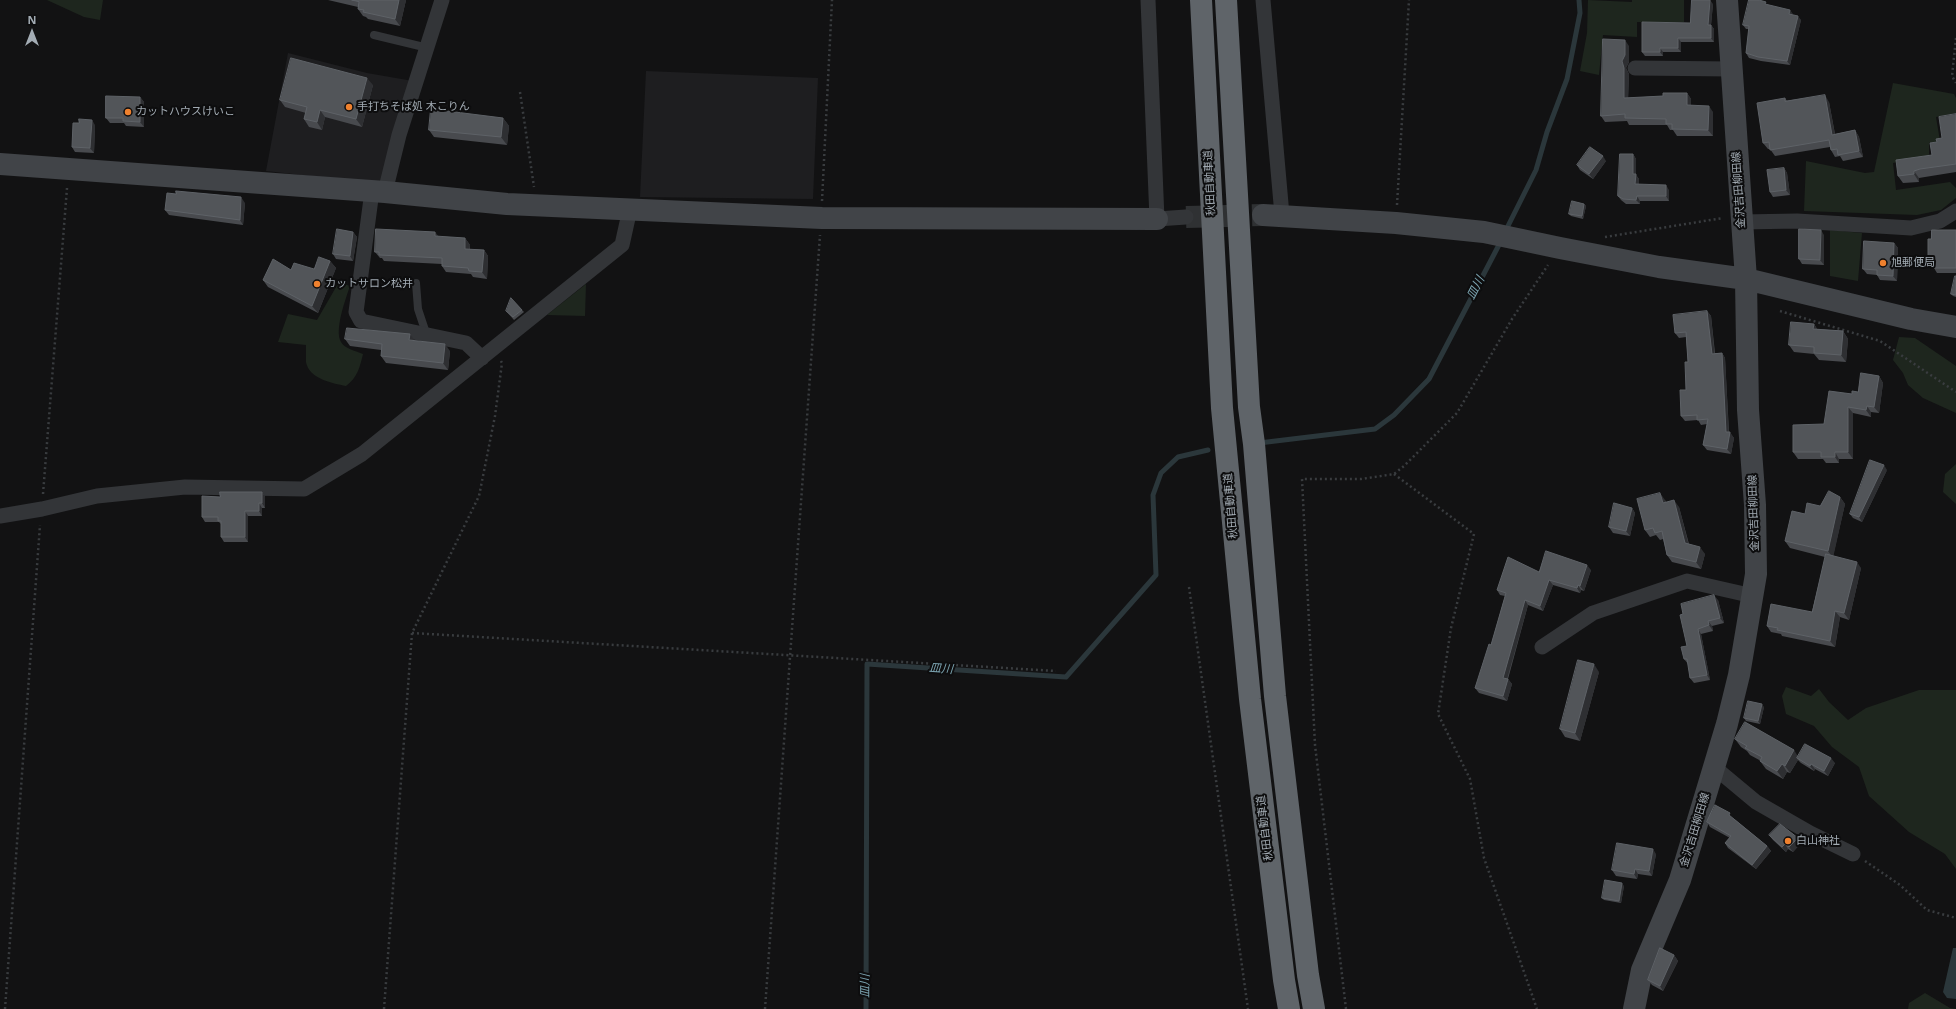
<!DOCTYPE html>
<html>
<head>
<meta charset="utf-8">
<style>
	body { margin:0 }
	#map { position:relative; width:1956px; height:1009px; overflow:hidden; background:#121213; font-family:"Open Sans",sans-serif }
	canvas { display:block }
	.north { position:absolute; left:12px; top:12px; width:40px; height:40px; -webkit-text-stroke:3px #0d0d0e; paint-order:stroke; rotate:0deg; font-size:11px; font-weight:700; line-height:16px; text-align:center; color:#a3acb4 }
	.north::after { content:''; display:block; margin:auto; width:14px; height:18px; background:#a3acb4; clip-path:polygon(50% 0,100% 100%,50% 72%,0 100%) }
</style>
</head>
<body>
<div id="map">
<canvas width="1956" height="1009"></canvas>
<div class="north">N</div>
</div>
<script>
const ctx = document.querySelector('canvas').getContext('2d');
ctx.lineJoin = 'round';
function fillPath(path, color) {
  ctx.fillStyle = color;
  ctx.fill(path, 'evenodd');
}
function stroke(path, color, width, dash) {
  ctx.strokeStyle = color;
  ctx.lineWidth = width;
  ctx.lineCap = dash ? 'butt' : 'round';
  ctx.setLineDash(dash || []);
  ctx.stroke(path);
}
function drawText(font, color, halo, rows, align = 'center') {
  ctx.font = font + ' "Open Sans","Noto Sans JP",sans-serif';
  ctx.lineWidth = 4;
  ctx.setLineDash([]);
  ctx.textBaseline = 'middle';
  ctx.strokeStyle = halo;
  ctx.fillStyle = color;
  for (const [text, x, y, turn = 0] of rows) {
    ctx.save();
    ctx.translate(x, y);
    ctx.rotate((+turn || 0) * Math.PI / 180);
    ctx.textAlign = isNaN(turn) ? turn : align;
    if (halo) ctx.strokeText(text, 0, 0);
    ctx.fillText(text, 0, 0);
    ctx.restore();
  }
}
fillPath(new Path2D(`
	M288,53L367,73L413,81L382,184L266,171Z
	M646,71L818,78L813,199L640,197Z`), '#1e1e20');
fillPath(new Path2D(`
	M47,0H103L100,20L84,17Z
	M1588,0L1632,2V0H1684V22H1637V37L1603,35L1599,75L1580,71L1587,33Z
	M1893,83L1954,94L1956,98V113L1936,117L1940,141L1929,143V155L1893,163L1896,190L1950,182L1956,188V198L1941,210L1917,215L1804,211L1806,161L1865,173L1874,172Z
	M1830,230L1862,233L1858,281L1830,276Z
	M339,282L350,286C346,298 334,330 341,342C345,349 356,351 363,354C360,367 357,378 346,386C332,383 309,379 306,362C306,356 306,351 306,345L278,342L288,314L317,320Z
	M586,284L585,316L547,315Z
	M1899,337L1915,338L1956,366V413L1923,398L1908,385L1903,373L1893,360Z
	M1956,464V504L1943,492L1945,474Z
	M1786,687L1811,696L1819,689L1829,702L1848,720L1866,708L1919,690H1956V869L1945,854L1909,832L1869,796L1859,767L1832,747L1814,726L1786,714L1782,696Z
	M1925,993L1950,1008L1956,1009H1908L1909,1003Z`), '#1e261e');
fillPath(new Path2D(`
	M1953,948H1956V999L1947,998L1943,992Z`), '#2b373b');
stroke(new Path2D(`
	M1505,232L1536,170L1547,132L1567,79L1580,13L1579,0
	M1259,443L1375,429L1394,415L1429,379L1501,241
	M866,1009L867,664L1066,677L1156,575L1153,495L1161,473L1178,457L1208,450`), '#2b373b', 5);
stroke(new Path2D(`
	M1186,217L1263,215`), '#2f3133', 22, [22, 11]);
stroke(new Path2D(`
	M1956,38L1952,76L1956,83
	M520,92L534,187
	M822,201L832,0
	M1397,205L1409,0
	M1605,237L1723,218
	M1780,311L1880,341L1956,392
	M1394,474L1474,534L1451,628L1438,714L1470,779L1484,858L1537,1009
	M43,494L67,188
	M1189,587L1248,1009
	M412,633L1056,671
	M1865,861L1900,885L1927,910L1956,918
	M5,1009L40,525
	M384,1009L412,633L479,496L495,416L502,363L501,361
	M765,1009L820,235
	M1346,1009L1315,745L1302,479H1361L1394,474L1404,466L1457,413L1512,319L1548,265`), '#393c3f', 2.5, [2, 3]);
stroke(new Path2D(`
	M374,35L428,48
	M416,283L418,309L427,336`), '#333538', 8);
stroke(new Path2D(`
	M1148,0L1157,219L1186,217
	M1263,0L1282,215
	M1635,68L1731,69
	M372,191L356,312L361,321L466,343L482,358
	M385,192L399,135L442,0
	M1742,222L1797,221L1911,228L1940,221L1956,211
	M0,516L42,509L97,496L185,487L304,489L362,454L622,245L630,209
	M1542,647L1593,613L1687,581L1753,596
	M1714,767L1756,802L1810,833L1853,854`), '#333538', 15);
stroke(new Path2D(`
	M0,164L385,192L507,204L822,218L1157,219
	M1263,215L1396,223L1484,232L1560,248L1659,267L1746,279L1911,319L1956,327
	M1634,1009L1642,970L1680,880L1727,724L1739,675L1756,574L1755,505L1748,410L1746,279L1727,0`), '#414448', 22);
stroke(new Path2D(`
	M1201,0L1222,408L1250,699L1284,980L1289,1009
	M1226,0L1249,407L1254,444L1275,696L1308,975L1314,1009`), '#5f6469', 22);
fillPath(new Path2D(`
	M328,0H406L400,26L368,19L366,17L363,16L358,9V7Z
	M1713,4L1711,25L1714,29V42H1681V52H1663V56H1645L1642,52L1690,23Z
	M1768,5L1793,15L1801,20L1790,65L1761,61L1749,58L1746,53L1749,29H1746L1743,25Z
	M1629,46V62L1626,68L1629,74L1628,98L1663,96L1687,93L1691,99V105L1713,112V136H1677L1673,130H1670L1667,125H1629L1627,121L1605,122L1601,116Z
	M373,85L362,127L325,117L322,130L309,127L304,119L306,113L285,107L280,100Z
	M140,97L144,102V127L126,126L124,123H110L106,118Z
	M1785,98L1787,101L1829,102L1835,134L1855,130L1859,137L1863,157L1843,161L1840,156L1835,157L1831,150L1830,147L1775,156L1770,149H1768L1763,143Z
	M1956,114V172L1925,177L1919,178V182L1903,183L1898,176L1932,155L1937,142L1942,138Z
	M503,118L509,126L507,145L434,137L429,130Z
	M95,125L94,153L75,152L72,147Z
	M1633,154L1636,159V175L1639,179V184L1669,190V201H1640V204H1626L1621,200L1618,196Z
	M1606,161L1593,179L1580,170L1577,165Z
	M1784,168L1787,173L1790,195L1773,197L1770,192Z
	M245,203L243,225L169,215L165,210Z
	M1584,204L1586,206L1583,219L1571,216L1569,214Z
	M1956,230V273H1937L1934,268V264H1932L1928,259L1931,239Z
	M353,232L357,237L353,261L336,259L333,254Z
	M435,232L438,237L465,238L470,245V249L484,250L488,256L487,279L473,277L471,274L446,272L442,266V264L384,261L382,258H380L375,252Z
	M1824,235V265L1802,264L1799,259Z
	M1894,243L1898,248L1897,281L1880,280L1877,275L1867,274L1863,269Z
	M330,261L336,268L318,313L268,287L263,280L291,270L314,269Z
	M1956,276V297L1953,296L1951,294Z
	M522,310L524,312L514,320L506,311Z
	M1707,311L1711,316L1715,353H1722L1725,358L1729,432L1734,438L1731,454L1707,450L1703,445L1707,424L1701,425L1698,420L1685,421L1681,416L1686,390L1688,362L1686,337L1679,338L1675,333Z
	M1814,324L1817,329L1843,331L1848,339L1846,362L1819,360L1814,354L1794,352L1789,345Z
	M345,339L414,341L450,351L448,370L386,363L381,356V350L350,346Z
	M1879,376L1883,383L1879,413L1871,412V417L1853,413V459H1839V463H1826L1823,459H1798L1793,452L1824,424L1852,394L1858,392Z
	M1887,470L1862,522L1853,518L1850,514Z
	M262,492L265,497V508H262V516H248V542H224L221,537V524L219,522H205L202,517L220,497Z
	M1840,497L1845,504L1833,556L1861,568L1849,620L1840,617L1835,647L1782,636L1781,634L1771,632L1767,626L1812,612L1825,557L1790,548L1785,541L1805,514Z
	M1665,500L1666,502L1679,507L1689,544L1705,554L1701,569L1672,562L1667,555L1663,539L1660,540L1656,535L1650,537L1645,530Z
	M1632,508L1635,513L1630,536L1613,533L1609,527Z
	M1591,570L1584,591L1581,590L1580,593L1553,585L1543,611L1528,605L1508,679L1512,684L1507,701L1479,693L1475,688L1491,645L1505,596L1500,595L1497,590L1539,572Z
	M1718,600L1724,623L1712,626L1713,631L1701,634L1710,680L1694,683L1690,678L1688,664L1684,659L1687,646L1683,614Z
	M1599,672L1580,741L1565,737L1560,729Z
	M1764,707L1760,724L1746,721L1744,718Z
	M1735,739L1798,756L1835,763L1828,776L1815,769L1814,771L1801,763L1798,760L1790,773L1787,772L1783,779L1766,769L1760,761H1761L1750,755L1747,751L1741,747Z
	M1733,818L1767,846L1771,851L1756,869L1728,848L1725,843L1730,838L1710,827L1707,822Z
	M1769,835L1798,838L1801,843L1793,852L1788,849L1786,852L1773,840Z
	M1656,854L1652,876L1638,874L1637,879L1616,876L1612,870Z
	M1624,886L1621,903L1604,900L1602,898Z
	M1674,955L1678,961L1663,991L1652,985L1648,980Z`), '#484a4e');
fillPath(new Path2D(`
	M399,0H406L400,26L395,19Z
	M1710,0L1713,4L1711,25L1714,29V42L1711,38L1708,25Z
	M1790,10L1793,14H1789Z
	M1798,16L1801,20L1790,65L1787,61Z
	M1678,38L1681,42V52L1678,48Z
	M1625,40L1629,46V62L1626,68L1629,74L1628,104L1624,98L1622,61Z
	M1660,48L1663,52V56L1660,52Z
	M367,78L373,85L362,127L356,119Z
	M1687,93L1691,99V111L1687,105Z
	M1825,95L1829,102L1836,141L1832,135Z
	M140,97L144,102V127L140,122Z
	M1709,106L1713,112V136L1708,130Z
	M320,110L325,117L322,130L317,122Z
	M503,118L509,126L507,145L501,137Z
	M92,120L95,125L94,153L90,148Z
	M1855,130L1859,137L1863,157L1859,151Z
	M1633,154L1636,159V175L1639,179V188L1635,184L1633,174Z
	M1603,156L1606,161L1593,179L1589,174Z
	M1784,168L1787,173L1790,195L1786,190Z
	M1914,171L1919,178V182L1914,174Z
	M1666,185L1669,190V201L1666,196Z
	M1637,196L1640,201V204L1636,200Z
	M241,197L245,203L243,225L240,220Z
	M1584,204L1586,206L1583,219L1582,216Z
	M1821,230L1824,235V265L1820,260Z
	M353,232L357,237L353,261L350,256Z
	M435,232L440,238L435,236Z
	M465,238L470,245L469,255L465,249Z
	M1894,243L1898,248L1897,281L1893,276Z
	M484,250L488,256L487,279L482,272Z
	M330,261L336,268L318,313L312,306Z
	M1707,311L1711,316L1715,359L1712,354Z
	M1814,324L1819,332L1813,329Z
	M1843,331L1848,339L1846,362L1841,355Z
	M410,334L415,341L409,340Z
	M445,344L450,351L448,370L443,363Z
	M1722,353L1725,358L1729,437L1726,432Z
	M1879,376L1883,383L1879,413L1874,407Z
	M1867,406L1871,412V417L1866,410Z
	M1848,407L1853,413V459L1848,452Z
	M1730,432L1734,438L1731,454L1727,449Z
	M1835,452L1839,459V463L1835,457Z
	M1884,465L1887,470L1862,522L1859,517Z
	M262,492L265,497V508L262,503Z
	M1660,493L1665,500L1668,510L1663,503Z
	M1840,497L1845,504L1833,558L1828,551Z
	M1674,500L1679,507L1690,550L1685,543Z
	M259,503L262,508V516L259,511Z
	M1632,508L1635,513L1630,536L1626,531Z
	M245,511L248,516V542L245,537Z
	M1700,547L1705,554L1701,569L1696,562Z
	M1857,562L1861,568L1849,620L1844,613Z
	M1587,565L1591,570L1584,591L1580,586Z
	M1549,580L1553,585L1543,611L1540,606Z
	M1578,585L1581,590L1580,593L1577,588Z
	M1714,595L1718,600L1724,623L1720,618Z
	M1525,600L1528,605L1506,683L1503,678Z
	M1835,611L1840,617L1835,647L1830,641Z
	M1708,621L1712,626L1713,631L1709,625Z
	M1698,629L1701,634L1710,680L1707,675Z
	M1594,664L1599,672L1580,741L1575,733Z
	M1508,679L1512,684L1507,701L1503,696Z
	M1762,704L1764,707L1760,724L1758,721Z
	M1794,750L1799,758H1797L1798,760L1790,773L1785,766Z
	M1831,758L1835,763L1828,776L1824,771Z
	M1782,764L1787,772L1783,779L1777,771Z
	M1811,764L1815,769L1814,771L1810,766Z
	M1798,838L1801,843L1793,852L1789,847Z
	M1785,844L1788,849L1786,852L1782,847Z
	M1767,846L1771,851L1756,869L1752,865Z
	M1653,849L1656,854L1652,876L1649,871Z
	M1635,869L1638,874L1637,879L1634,874Z
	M1622,883L1624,886L1621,903L1619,901Z
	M1674,955L1678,961L1663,991L1660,986Z`), '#2e2f32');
const building = new Path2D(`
	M352,0H399L395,19L363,12L364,10L358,9L359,2Z
	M1692,0H1710L1708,25H1711V38H1678V48H1660V52H1642V22L1690,23Z
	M1749,0H1759L1766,2L1765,4L1790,10L1789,14L1798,16L1787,61L1758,57L1746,53L1749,26L1743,25Z
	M1603,39L1625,40V55L1622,61L1624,68V98L1663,96V93H1687V105L1709,106L1708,130L1672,129V124H1666V119L1625,118V114L1601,116Z
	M291,58L367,78L356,119L320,110L317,122L304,119L307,107L280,100Z
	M1825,95L1832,135L1855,130L1859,151L1838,155L1837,149L1831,150L1829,140L1770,150L1769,142L1763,143L1757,103L1785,98V101Z
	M106,96L140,97V122L123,121V118H106Z
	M431,109L503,118L501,137L429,130Z
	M1956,114V164L1920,169L1914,171V174L1898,176L1896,160L1932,155L1930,143L1937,142L1936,139L1942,138L1939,117Z
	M79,119L92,120L90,148L72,147L73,123H79Z
	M1590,147L1603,156L1589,174L1577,165Z
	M1620,154H1633V174H1636L1635,184L1666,185V196H1637L1636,200L1623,199L1618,196Z
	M1784,168L1786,190L1770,192L1767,170Z
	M176,191L241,197L240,220L165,210L167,193L176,194Z
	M1572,201L1584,204L1582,216L1569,214Z
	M337,229L353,232L350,256L333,254Z
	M376,229L435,232V236L465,238V249L484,250L482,272L469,271L468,268L442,266V258L379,255V252H375Z
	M1799,229L1821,230L1820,260L1799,259Z
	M1932,230H1956V268H1934V259H1928V239H1931Z
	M1864,241L1894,243L1893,276L1877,275V270L1863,269Z
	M319,257L330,261L312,306L263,280L273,259L291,270L294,263L314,269Z
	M1955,276H1956V295L1951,294Z
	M511,298L522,310L513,317L506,311Z
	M1707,311L1712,354L1722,353L1726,432H1730L1727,449L1703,445L1708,419L1697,420V415L1681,416L1680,390H1686L1685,362H1688L1686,332L1675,333L1673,315Z
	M1791,322L1814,324L1813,329L1843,331L1841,355L1814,353V347L1789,345Z
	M347,328L410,334L409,340L445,344L443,363L381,356L382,344L345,339Z
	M1861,373L1879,376L1874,407L1867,406L1866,410L1848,407V452H1835V457H1821V452H1793V425L1824,424L1829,391L1852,394V391L1858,392Z
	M1870,460L1884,465L1859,517L1850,514Z
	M1829,491L1840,497L1828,551L1785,541L1792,511L1805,514L1807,503L1820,506Z
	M220,492H262V503H259V511H245V537H221V521H218V517H202V496L220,497Z
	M1660,493L1663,503L1674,500L1685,543L1700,547L1696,562L1667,555L1662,531L1655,533L1653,528L1645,530L1637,499Z
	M1614,503L1632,508L1626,531L1609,527Z
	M1546,551L1587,565L1580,586L1578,585L1577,588L1549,580L1540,606L1525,600L1503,678L1508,679L1503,696L1475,688L1489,644L1491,645L1506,593L1497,590L1508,557L1539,572Z
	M1826,554L1857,562L1844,613L1835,611L1830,641L1777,630L1778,628L1767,626L1771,604L1812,612Z
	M1714,595L1720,618L1708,621L1709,625L1698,629L1707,675L1690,678L1687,659H1684L1681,647L1687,646L1680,615L1683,614L1681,604Z
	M1578,660L1594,664L1575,733L1560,729Z
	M1748,701L1762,704L1758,721L1744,718Z
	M1745,722L1794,750L1785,766L1782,764L1777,771L1760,761L1762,757L1745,748L1747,746L1735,739Z
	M1805,744L1831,758L1824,771L1811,764L1810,766L1797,758Z
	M1715,805L1730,813L1729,815L1767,846L1752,865L1725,843L1731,836L1707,822Z
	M1780,824L1798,838L1789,847L1785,844L1782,847L1769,835Z
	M1617,843L1653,849L1649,871L1635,869L1634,874L1612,870Z
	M1605,880L1622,883L1619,901L1602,898Z
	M1660,948L1674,955L1660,986L1648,980Z`);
fillPath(building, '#525559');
stroke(building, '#5e6267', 1);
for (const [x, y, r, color] of [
	[349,107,4,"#ef812e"],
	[128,112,4,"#ef812e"],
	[1883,263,4,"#ef812e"],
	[317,284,4,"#ef812e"],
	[1788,841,4,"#ef812e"]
]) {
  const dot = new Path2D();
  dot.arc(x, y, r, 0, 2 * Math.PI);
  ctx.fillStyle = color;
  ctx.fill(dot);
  stroke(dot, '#0d0d0e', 1.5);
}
drawText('11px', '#a3acb4', '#0d0d0e', [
	["手打ちそば処 木こりん",357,107],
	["カットハウスけいこ",136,112],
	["旭郵便局",1891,263],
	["カットサロン松井",325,284],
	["白山神社",1796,841]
], 'left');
drawText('11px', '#a3acb4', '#0d0d0e', [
	["秋田自動車道",1210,183,-93],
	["金沢吉田柳田線",1739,190,-94],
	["秋田自動車道",1231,506,-95],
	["金沢吉田柳田線",1754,513,-92],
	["秋田自動車道",1265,828,-97],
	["金沢吉田柳田線",1695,830,-73]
]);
drawText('italic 12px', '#7aa2af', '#0d0d0e', [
	["皿川",1476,288,-63],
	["皿川",941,669,4],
	["皿川",866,986,-90]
]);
</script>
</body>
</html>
